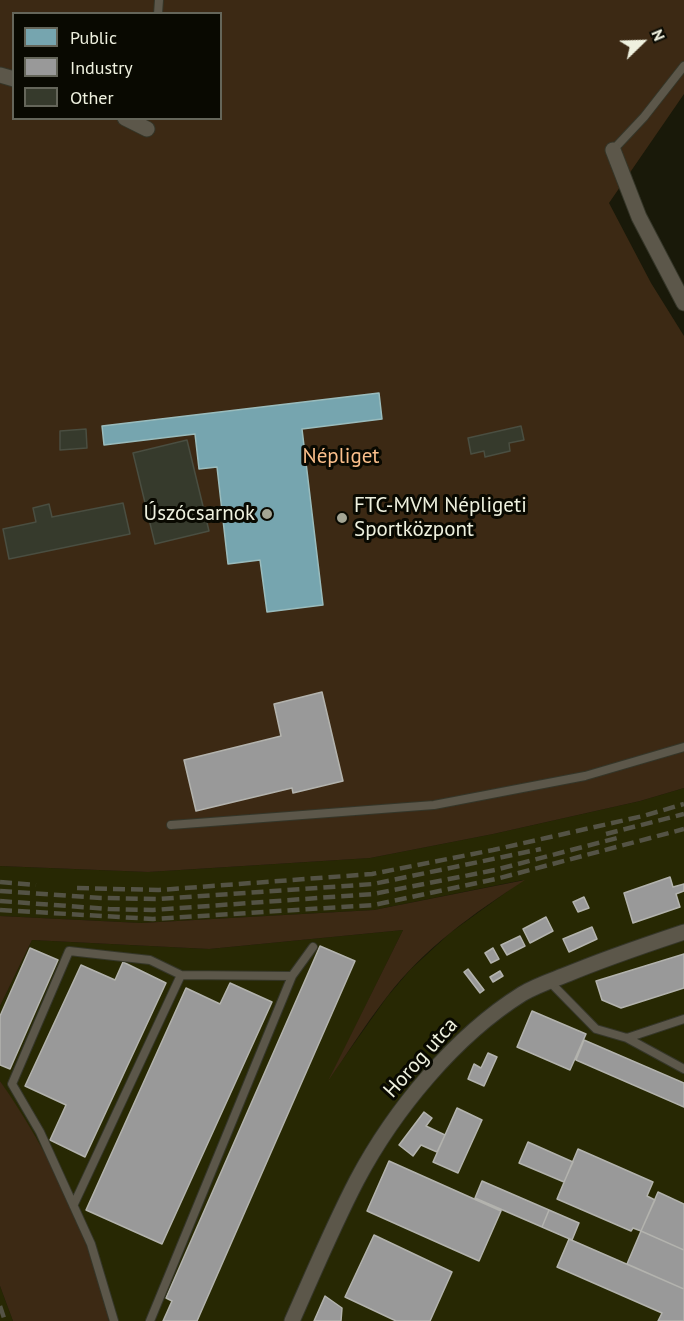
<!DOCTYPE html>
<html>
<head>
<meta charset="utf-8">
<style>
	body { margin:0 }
	#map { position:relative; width:684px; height:1321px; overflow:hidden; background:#191909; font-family:"PT Sans",sans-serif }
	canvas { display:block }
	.legend { position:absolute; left:12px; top:12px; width:210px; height:108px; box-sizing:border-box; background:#090901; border:2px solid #65665a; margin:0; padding:8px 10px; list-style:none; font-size:18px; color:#eff1df }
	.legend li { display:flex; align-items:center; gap:12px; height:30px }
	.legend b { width:30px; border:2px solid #65665a }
	.north { position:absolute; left:612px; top:12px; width:60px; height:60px; -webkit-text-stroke:4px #090901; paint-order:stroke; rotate:67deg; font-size:16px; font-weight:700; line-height:24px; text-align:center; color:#eff1df }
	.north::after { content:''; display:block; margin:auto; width:21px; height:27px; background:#eff1df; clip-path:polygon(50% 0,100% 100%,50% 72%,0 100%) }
</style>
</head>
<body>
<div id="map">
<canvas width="684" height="1321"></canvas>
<ul class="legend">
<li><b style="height:16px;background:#76a5af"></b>Public</li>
<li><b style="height:16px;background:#999"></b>Industry</li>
<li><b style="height:16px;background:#363a2c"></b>Other</li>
</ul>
<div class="north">N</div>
</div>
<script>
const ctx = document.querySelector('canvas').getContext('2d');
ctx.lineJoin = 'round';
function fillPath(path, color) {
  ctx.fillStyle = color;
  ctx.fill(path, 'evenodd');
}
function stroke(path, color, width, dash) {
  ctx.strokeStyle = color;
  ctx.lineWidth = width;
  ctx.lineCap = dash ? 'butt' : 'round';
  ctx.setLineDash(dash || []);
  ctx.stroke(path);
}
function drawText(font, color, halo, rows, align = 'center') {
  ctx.font = font + ' "PT Sans",sans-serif';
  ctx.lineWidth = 6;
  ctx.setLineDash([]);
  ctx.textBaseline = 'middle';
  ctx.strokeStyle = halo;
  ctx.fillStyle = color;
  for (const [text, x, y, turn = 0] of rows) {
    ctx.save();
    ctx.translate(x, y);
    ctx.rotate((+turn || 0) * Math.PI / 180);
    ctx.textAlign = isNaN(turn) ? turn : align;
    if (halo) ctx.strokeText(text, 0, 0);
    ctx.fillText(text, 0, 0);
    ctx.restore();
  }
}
fillPath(new Path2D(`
	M684,788V1321H109L83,1235L42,1150L0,1081V1006L32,940L209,949L403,930L331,1076L387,997L410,970L450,933L523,880L374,910L141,923L0,916V866L148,872L370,858L493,834L640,801Z
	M0,1286L13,1321H0Z`), '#272803');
fillPath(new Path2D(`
	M0,0H684V94L609,203L651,283L684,336V788L640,801L493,834L370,858L148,872L0,866ZM14,14H220V118H14Z
	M525,880C474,913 423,949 386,998C365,1025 347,1054 328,1081L403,930L209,949L32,940L0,1006V916L141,923L374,910Z
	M0,1081C49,1151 91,1237 109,1321H13L0,1286Z`), '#3c2914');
const public = new Path2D(`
	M379,393L382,419L302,429L323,605L267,612L260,560L228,564L217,467L199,469L195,434L104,445L102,426Z`);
fillPath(public, '#76a5af');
stroke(public, '#9abcbd', 1.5);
const industry = new Path2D(`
	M322,692L343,781L293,793L292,788L196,811L184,760L281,736L274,704Z
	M670,877L673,887L684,884V891L676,894L680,907L633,923L624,893Z
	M584,897L589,908L578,912L573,902Z
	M546,917L553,931L530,943L523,929Z
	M592,927L597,939L569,952L563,939Z
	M520,936L525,946L507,955L501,945Z
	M320,946L355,961L197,1321H163L172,1301L166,1298Z
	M30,948L58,960L10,1069L0,1065V1016Z
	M493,948L499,959L491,963L485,953Z
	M684,954V988L621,1008L602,1000L596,981Z
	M123,962L166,983L85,1157L50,1140L66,1105L25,1086L81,965L115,980Z
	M468,969L484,990L480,993L464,972Z
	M500,971L503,976L493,982L490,977Z
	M230,983L272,1002L162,1244L86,1210L186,988L220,1004Z
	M532,1011L586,1034L570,1070L517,1047Z
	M584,1040L684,1083V1107L576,1060Z
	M488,1053L497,1057L484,1086L468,1079L474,1064L481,1068Z
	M457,1108L482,1120L458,1173L433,1162Z
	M424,1112L432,1118L426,1126L445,1135L437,1152L421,1145L413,1156L399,1145Z
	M528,1142L573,1162L564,1182L519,1163Z
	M578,1149L653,1182L647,1196L655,1200L641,1231L633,1228L631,1231L557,1199Z
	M389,1161L501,1211L479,1261L367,1211Z
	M482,1181L549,1210L542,1227L475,1198Z
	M658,1192L684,1204V1250L641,1231Z
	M549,1210L579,1223L572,1240L542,1227Z
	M641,1231L684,1250V1289L627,1264Z
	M374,1235L452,1272L430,1321H396L345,1297Z
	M569,1239L684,1289V1321H658L662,1313L557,1267Z
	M325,1296L342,1308L341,1321H314Z`);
fillPath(industry, '#999');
stroke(industry, '#b3b3ae', 1.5);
const building = new Path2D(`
	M521,426L524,440L509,443L510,451L485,457L484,451L471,454L468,438Z
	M86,429L87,448L60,450V431Z
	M187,440L209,531L155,544L133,453Z
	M123,503L130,534L9,559L3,529L36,522L33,508L49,504L52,517Z`);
fillPath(building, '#363a2c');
stroke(building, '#4a4e41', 1.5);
const lane = new Path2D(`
	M158,14L159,0
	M613,150L644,117L684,66
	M171,825L434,805L585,776L684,747
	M549,981L596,1029L627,1038L684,1019
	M627,1038L684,1069
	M74,1204L181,975
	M114,1321L91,1244L40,1132L12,1084L69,951L150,960L181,975L292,976
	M150,1321L292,976L313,947`);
const street = new Path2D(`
	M0,75L14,79
	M125,118L147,129
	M613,150L639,217L684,303
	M292,1321C313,1274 333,1226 357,1180C394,1110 455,1036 522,994C537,985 553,980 568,974C606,958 645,945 684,932`);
stroke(lane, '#353629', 10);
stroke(street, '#353629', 17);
stroke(lane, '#5c574a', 8);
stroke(street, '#5c574a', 15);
stroke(new Path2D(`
	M606,834L684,814
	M0,882L36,885
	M77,888L159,890L372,874L493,850L643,816L684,804
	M0,891L101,898L159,899L373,884L541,849
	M0,901L109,909L153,910L373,894L495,870L617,838
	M0,910L153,919L374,905L496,879L684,829
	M0,1306L5,1321`), '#545345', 4.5, [12, 6]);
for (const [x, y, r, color] of [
	[267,514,6,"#a4a594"],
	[342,518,6,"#a4a594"]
]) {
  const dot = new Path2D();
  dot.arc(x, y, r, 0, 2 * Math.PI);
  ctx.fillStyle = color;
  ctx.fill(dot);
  stroke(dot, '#090901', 2);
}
drawText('21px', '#fbbf8b', '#090901', [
	["Népliget",341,457]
]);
drawText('21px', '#eff1df', '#090901', [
	["FTC-MVM Népligeti",354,506],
	["Sportközpont",354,530],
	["Úszócsarnok",255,514,"right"]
], 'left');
drawText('21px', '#eff1df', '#090901', [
	["Horog utca",421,1058,-48]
]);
</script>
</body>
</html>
